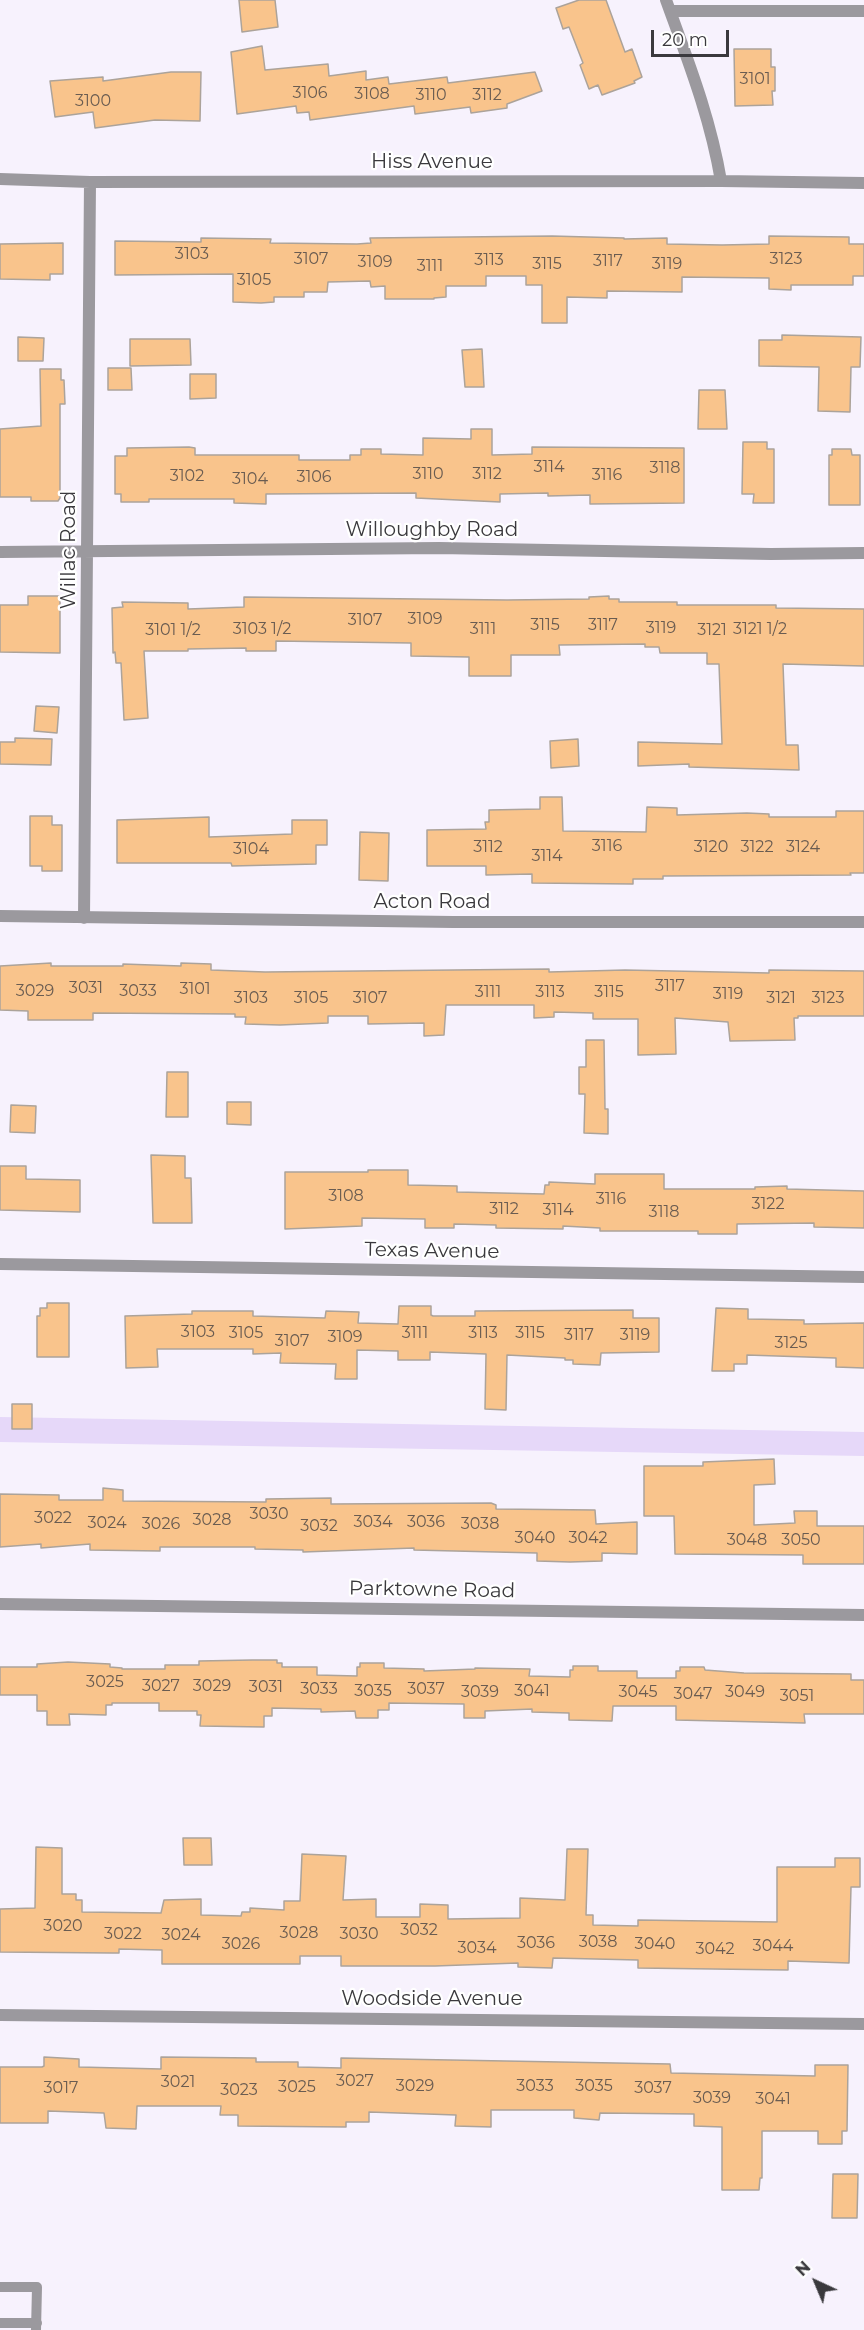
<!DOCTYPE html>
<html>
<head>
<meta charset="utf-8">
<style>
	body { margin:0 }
	#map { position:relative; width:864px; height:2330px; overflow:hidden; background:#f7f2fd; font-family:Montserrat,sans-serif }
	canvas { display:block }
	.north { position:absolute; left:786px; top:2252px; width:60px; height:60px; -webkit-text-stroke:4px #fff; paint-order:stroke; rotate:316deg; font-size:16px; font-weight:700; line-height:24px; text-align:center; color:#3a393d }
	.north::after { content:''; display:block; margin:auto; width:21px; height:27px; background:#3a393d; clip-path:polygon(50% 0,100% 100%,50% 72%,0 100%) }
	.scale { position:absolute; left:651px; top:30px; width:78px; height:27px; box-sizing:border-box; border:3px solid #3a393d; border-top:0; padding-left:8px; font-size:18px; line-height:21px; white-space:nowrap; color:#3a393d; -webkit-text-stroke:4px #fff; paint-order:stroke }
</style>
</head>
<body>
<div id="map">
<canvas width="864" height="2330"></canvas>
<div class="north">N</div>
<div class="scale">20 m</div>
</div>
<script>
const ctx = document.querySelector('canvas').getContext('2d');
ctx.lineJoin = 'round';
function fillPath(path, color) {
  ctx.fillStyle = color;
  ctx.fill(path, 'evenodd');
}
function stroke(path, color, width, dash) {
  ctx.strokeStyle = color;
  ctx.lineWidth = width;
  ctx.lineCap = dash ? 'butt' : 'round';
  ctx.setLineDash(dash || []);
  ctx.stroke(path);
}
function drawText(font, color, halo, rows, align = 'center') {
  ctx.font = font + ' Montserrat,sans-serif';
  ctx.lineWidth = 4.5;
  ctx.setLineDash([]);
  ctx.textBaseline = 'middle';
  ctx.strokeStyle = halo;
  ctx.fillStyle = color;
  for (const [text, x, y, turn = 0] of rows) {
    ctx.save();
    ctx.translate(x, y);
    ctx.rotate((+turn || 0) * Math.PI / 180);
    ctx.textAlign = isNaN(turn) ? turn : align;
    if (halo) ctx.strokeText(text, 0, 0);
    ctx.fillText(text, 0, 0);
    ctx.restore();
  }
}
fillPath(new Path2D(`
	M0,1417L864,1432V1456L0,1442Z`), '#e6d8f9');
const building = new Path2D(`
	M239,0H275L278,27L242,32Z
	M579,0H606L625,52L632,49L642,77L634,81L635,83L602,95L598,85L589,89L580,65L583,63L569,27L563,29L556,8Z
	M262,46L265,70L328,64L329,76L366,71V80L388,77L389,84L447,77L448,83L535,72L542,91L507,104V108L471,113L470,107L415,114L414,106L310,120L309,112L297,113L296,106L237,114L231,52Z
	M734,49H771V67H775V91H772L773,105L735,106Z
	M171,72H201L200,121L155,120L95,128L93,112L55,117L50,81L103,77V81Z
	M552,236L624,238V239L667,238V244L722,245L769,244V236L849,237V244H864V276H853V285H791V290L769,289V278L682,277V292L607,291V298L567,297V323H542V285H526V276H486V286H446V297L434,298V299H385V286L371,287L370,281L328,282L327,292H304V297H274V302L261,303L233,302V274L115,275V241L201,242V238L271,239L270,243L357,244L371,243L370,238Z
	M63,243V274H50V280L0,279V244Z
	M782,335L861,337L860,367H851L850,412L818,411L819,367L759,366V340H782Z
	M18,337L44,338L43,361H18Z
	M130,339H190L191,365L130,366Z
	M482,349L484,387H465L462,350Z
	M108,368H131L132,390H108Z
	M40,369H61V380H64L65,404H60V498L58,501H31V497H0V429L41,426Z
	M190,374H216V398L190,399Z
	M699,390H725L727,429H698Z
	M471,429H492V455L532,454V447L684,448V503L590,504V495L548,496V493L500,494V502L416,498V493L266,494V504L234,503V499H149V502H121V494H115V456H127V448L189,447L195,448V455H299V460H350V455H361V449H381V454L423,455V438L471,439Z
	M743,442H767V449H774V503H753L754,494H742Z
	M832,449H851L852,455H860V505H829V455H832Z
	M28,596H60V653L0,652V605H28Z
	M609,596V599H619V602H677V605H776V608L864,609V666L783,664L786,745H798L799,770L689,767V764L638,766V742L722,744L719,664H707V653H660L659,647H645V644L559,645L560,655H511V676H469V657L411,656V643L276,641V651H246V648L188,649V651H144L148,718L124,720L121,663H116L115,652L113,653L112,608L123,607L122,602L188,603V609L244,607V597L507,600L589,599V597Z
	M36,706L59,707L57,733L34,731Z
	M15,738L52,739L51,765L0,764V742H15Z
	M578,739L579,766L551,768L550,741Z
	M540,797H562L563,831L646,832L647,807L677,808V815L747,813L769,814V817H836V811H864V873H850L851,875L663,876V879H633V884L532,883V874L486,875V866H427V830L486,829L485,822H489V810L540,809Z
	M30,816H52V825H62V871H42V866H30Z
	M209,817V837L292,834V820H327V845H316V864L232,866L231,863H117V820Z
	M360,832L389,833L388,881L359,880Z
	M51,963V966H123V964L181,966V963L211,964V970L265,972L549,969V972L625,970L769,973V970L864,971V1016H798V1018H794L795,1040L730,1041L728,1022L675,1018L676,1054L638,1055V1019H593V1013L554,1012V1017L534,1018V1005H446L444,1035L424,1036V1023L368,1024V1016H328V1023L280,1025L245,1024L246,1017H235V1014L93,1013V1020H28V1011L0,1010V966Z
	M586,1040H604L605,1109H608V1134L584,1133L585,1094H579V1067H586Z
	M167,1072H188V1117H166Z
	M227,1102H251V1125L227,1124Z
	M11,1105L36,1106L35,1133L10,1132Z
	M151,1155L185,1156V1178H191L192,1223H153Z
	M0,1166H26V1179L80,1180V1212L0,1210Z
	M368,1170H408V1185L457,1186V1192L544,1194L545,1185H549V1182L595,1184V1174H664V1189H755V1187L787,1186V1189L864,1191V1228L814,1227V1223L737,1224V1234H698V1231H600V1228L563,1226V1229L496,1228V1225L454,1224V1228H425V1219L362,1218V1226L285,1229V1172H368Z
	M47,1303H69V1357H37V1316H40V1308H47Z
	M399,1306H431V1315L433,1316H475V1311L633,1310V1318H659V1352L601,1353L600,1365L573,1364V1360H565V1358L507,1355L506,1410L485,1409L486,1354L430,1352V1360H398V1351L357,1350V1379H335L336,1364L280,1363L281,1353L253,1354V1349H157L158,1367L126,1368L125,1316L192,1314V1311H253V1316L325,1318L326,1311L359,1312L358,1323L398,1324Z
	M716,1308L748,1309V1319L804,1320V1324L864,1323V1368L836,1367V1358L747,1355V1364H734V1371H712Z
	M12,1404H32V1429H12Z
	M774,1459L775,1484L754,1485V1525L795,1523L794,1511H817V1526H864V1564H803V1555L675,1554L674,1516H644V1466H703V1462Z
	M103,1488L123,1490V1501L266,1502V1499L331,1498V1504L491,1503L496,1505V1509L595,1510L596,1524L637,1522V1554L602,1553V1561L570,1562L537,1561V1553L414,1550V1548L303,1552V1550L255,1549V1547H160V1551L90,1550V1544L41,1548V1544L0,1547V1494L59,1495V1500H103Z
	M252,1660H277V1663H282V1667H317V1675L357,1676V1667H360V1663H384V1668L424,1669V1671L475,1669V1668L530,1669L529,1676L570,1677V1670H573V1666H598V1671H637V1678H676V1671H680V1667H704L705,1670L744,1673L851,1674V1680H864V1714H804L805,1723L676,1720V1706H613L612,1721L569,1720V1713L532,1712V1709L485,1711V1718H464V1704L389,1703V1710H378V1718H356L355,1711L321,1712V1709L272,1708V1716H264V1727L200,1726L201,1715H197V1711H159V1703H112V1705H106V1715L69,1714L70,1725H47V1711H37V1695H0V1667H37V1664L68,1662L110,1664V1667L122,1668V1669H165V1665H199V1661Z
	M183,1838H211L212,1865H184Z
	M36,1847L62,1848V1894H76V1900H82V1912L161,1913L164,1900L201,1899V1915L241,1916L242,1912H250V1908L284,1910V1901H300L302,1854L346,1856L343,1900L376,1899V1917H420V1904L448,1905V1919L520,1918V1898L565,1900L567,1849H588L586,1915H593V1925L638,1926V1920L777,1922V1867H835V1858H860V1887H851L849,1963L788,1961V1970L638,1968V1960L553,1958L552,1968L518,1967V1963L435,1966H341V1956H300V1964H162V1950L119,1949V1953H112L0,1952V1909L35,1908Z
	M44,2057L79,2059V2067L161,2069V2057L256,2058V2062H298V2067L341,2068V2058L670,2064L671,2073L815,2076V2065H848L847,2131H842V2144H818V2131H762V2178H760L759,2190H722V2127L694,2126V2114L600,2113L599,2120L574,2118V2110H491V2127L455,2126L456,2115L369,2112V2122H346V2127L238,2126V2115H220L221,2106H137L136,2129L106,2128L104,2113L48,2111V2123H0V2067H42L44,2066Z
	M833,2174H858L857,2218H832Z`);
fillPath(building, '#f9c48c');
stroke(building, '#aca39a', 1.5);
stroke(new Path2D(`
	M0,2287H37L36,2330
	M0,2323H37`), '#9b999e', 10);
stroke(new Path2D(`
	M666,0C688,61 710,116 721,181
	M670,11H864
	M0,179L90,182L721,181L864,183
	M0,552L439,548L771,554L864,553
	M0,916L453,922H864
	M84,918L90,182
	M0,1264L864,1277
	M0,1604L864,1615
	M0,2015L864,2024`), '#9b999e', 12);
drawText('16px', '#6a5c51', null, [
	["3101",755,79],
	["3106",310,93],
	["3108",372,94],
	["3110",431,95],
	["3112",487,95],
	["3100",93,101],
	["3103",192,254],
	["3107",311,259],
	["3123",786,259],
	["3113",489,260],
	["3117",608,261],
	["3109",375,262],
	["3115",547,264],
	["3119",667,264],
	["3111",430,266],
	["3105",254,280],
	["3114",549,467],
	["3118",665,468],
	["3110",428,474],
	["3112",487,474],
	["3116",607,475],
	["3102",187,476],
	["3106",314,477],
	["3104",250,479],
	["3109",425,619],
	["3107",365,620],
	["3115",545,625],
	["3117",603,625],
	["3119",661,628],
	["3103 1/2",262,629],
	["3111",483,629],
	["3121 1/2",760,629],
	["3101 1/2",173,630],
	["3121",712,630],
	["3116",607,846],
	["3112",488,847],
	["3120",711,847],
	["3122",757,847],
	["3124",803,847],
	["3104",251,849],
	["3114",547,856],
	["3117",670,986],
	["3031",86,988],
	["3101",195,989],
	["3029",35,991],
	["3033",138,991],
	["3111",488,992],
	["3113",550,992],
	["3115",609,992],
	["3119",728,994],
	["3103",251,998],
	["3105",311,998],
	["3107",370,998],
	["3121",781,998],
	["3123",828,998],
	["3108",346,1196],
	["3116",611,1199],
	["3122",768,1204],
	["3112",504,1209],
	["3114",558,1210],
	["3118",664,1212],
	["3103",198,1332],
	["3105",246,1333],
	["3111",415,1333],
	["3113",483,1333],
	["3115",530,1333],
	["3117",579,1335],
	["3119",635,1335],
	["3109",345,1337],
	["3107",292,1341],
	["3125",791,1343],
	["3030",269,1514],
	["3022",53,1518],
	["3028",212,1520],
	["3034",373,1522],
	["3036",426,1522],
	["3024",107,1523],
	["3026",161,1524],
	["3038",480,1524],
	["3032",319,1526],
	["3040",535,1538],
	["3042",588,1538],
	["3048",747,1540],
	["3050",801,1540],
	["3025",105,1682],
	["3027",161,1686],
	["3029",212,1686],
	["3031",266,1687],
	["3033",319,1689],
	["3037",426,1689],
	["3035",373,1691],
	["3041",532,1691],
	["3039",480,1692],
	["3045",638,1692],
	["3049",745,1692],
	["3047",693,1694],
	["3051",797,1696],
	["3020",63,1926],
	["3032",419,1930],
	["3028",299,1933],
	["3022",123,1934],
	["3030",359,1934],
	["3024",181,1935],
	["3038",598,1942],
	["3036",536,1943],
	["3026",241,1944],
	["3040",655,1944],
	["3044",773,1946],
	["3034",477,1948],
	["3042",715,1949],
	["3027",355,2081],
	["3021",178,2082],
	["3029",415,2086],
	["3033",535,2086],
	["3035",594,2086],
	["3025",297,2087],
	["3017",61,2088],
	["3037",653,2088],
	["3023",239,2090],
	["3039",712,2098],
	["3041",773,2099]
]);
drawText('20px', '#3a393d', '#fff', [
	["Hiss Avenue",432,162],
	["Willoughby Road",432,530],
	["Willac Road",69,550,-90],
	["Acton Road",432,902],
	["Texas Avenue",432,1251,1],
	["Parktowne Road",432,1590,1],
	["Woodside Avenue",432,1999]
]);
</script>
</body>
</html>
